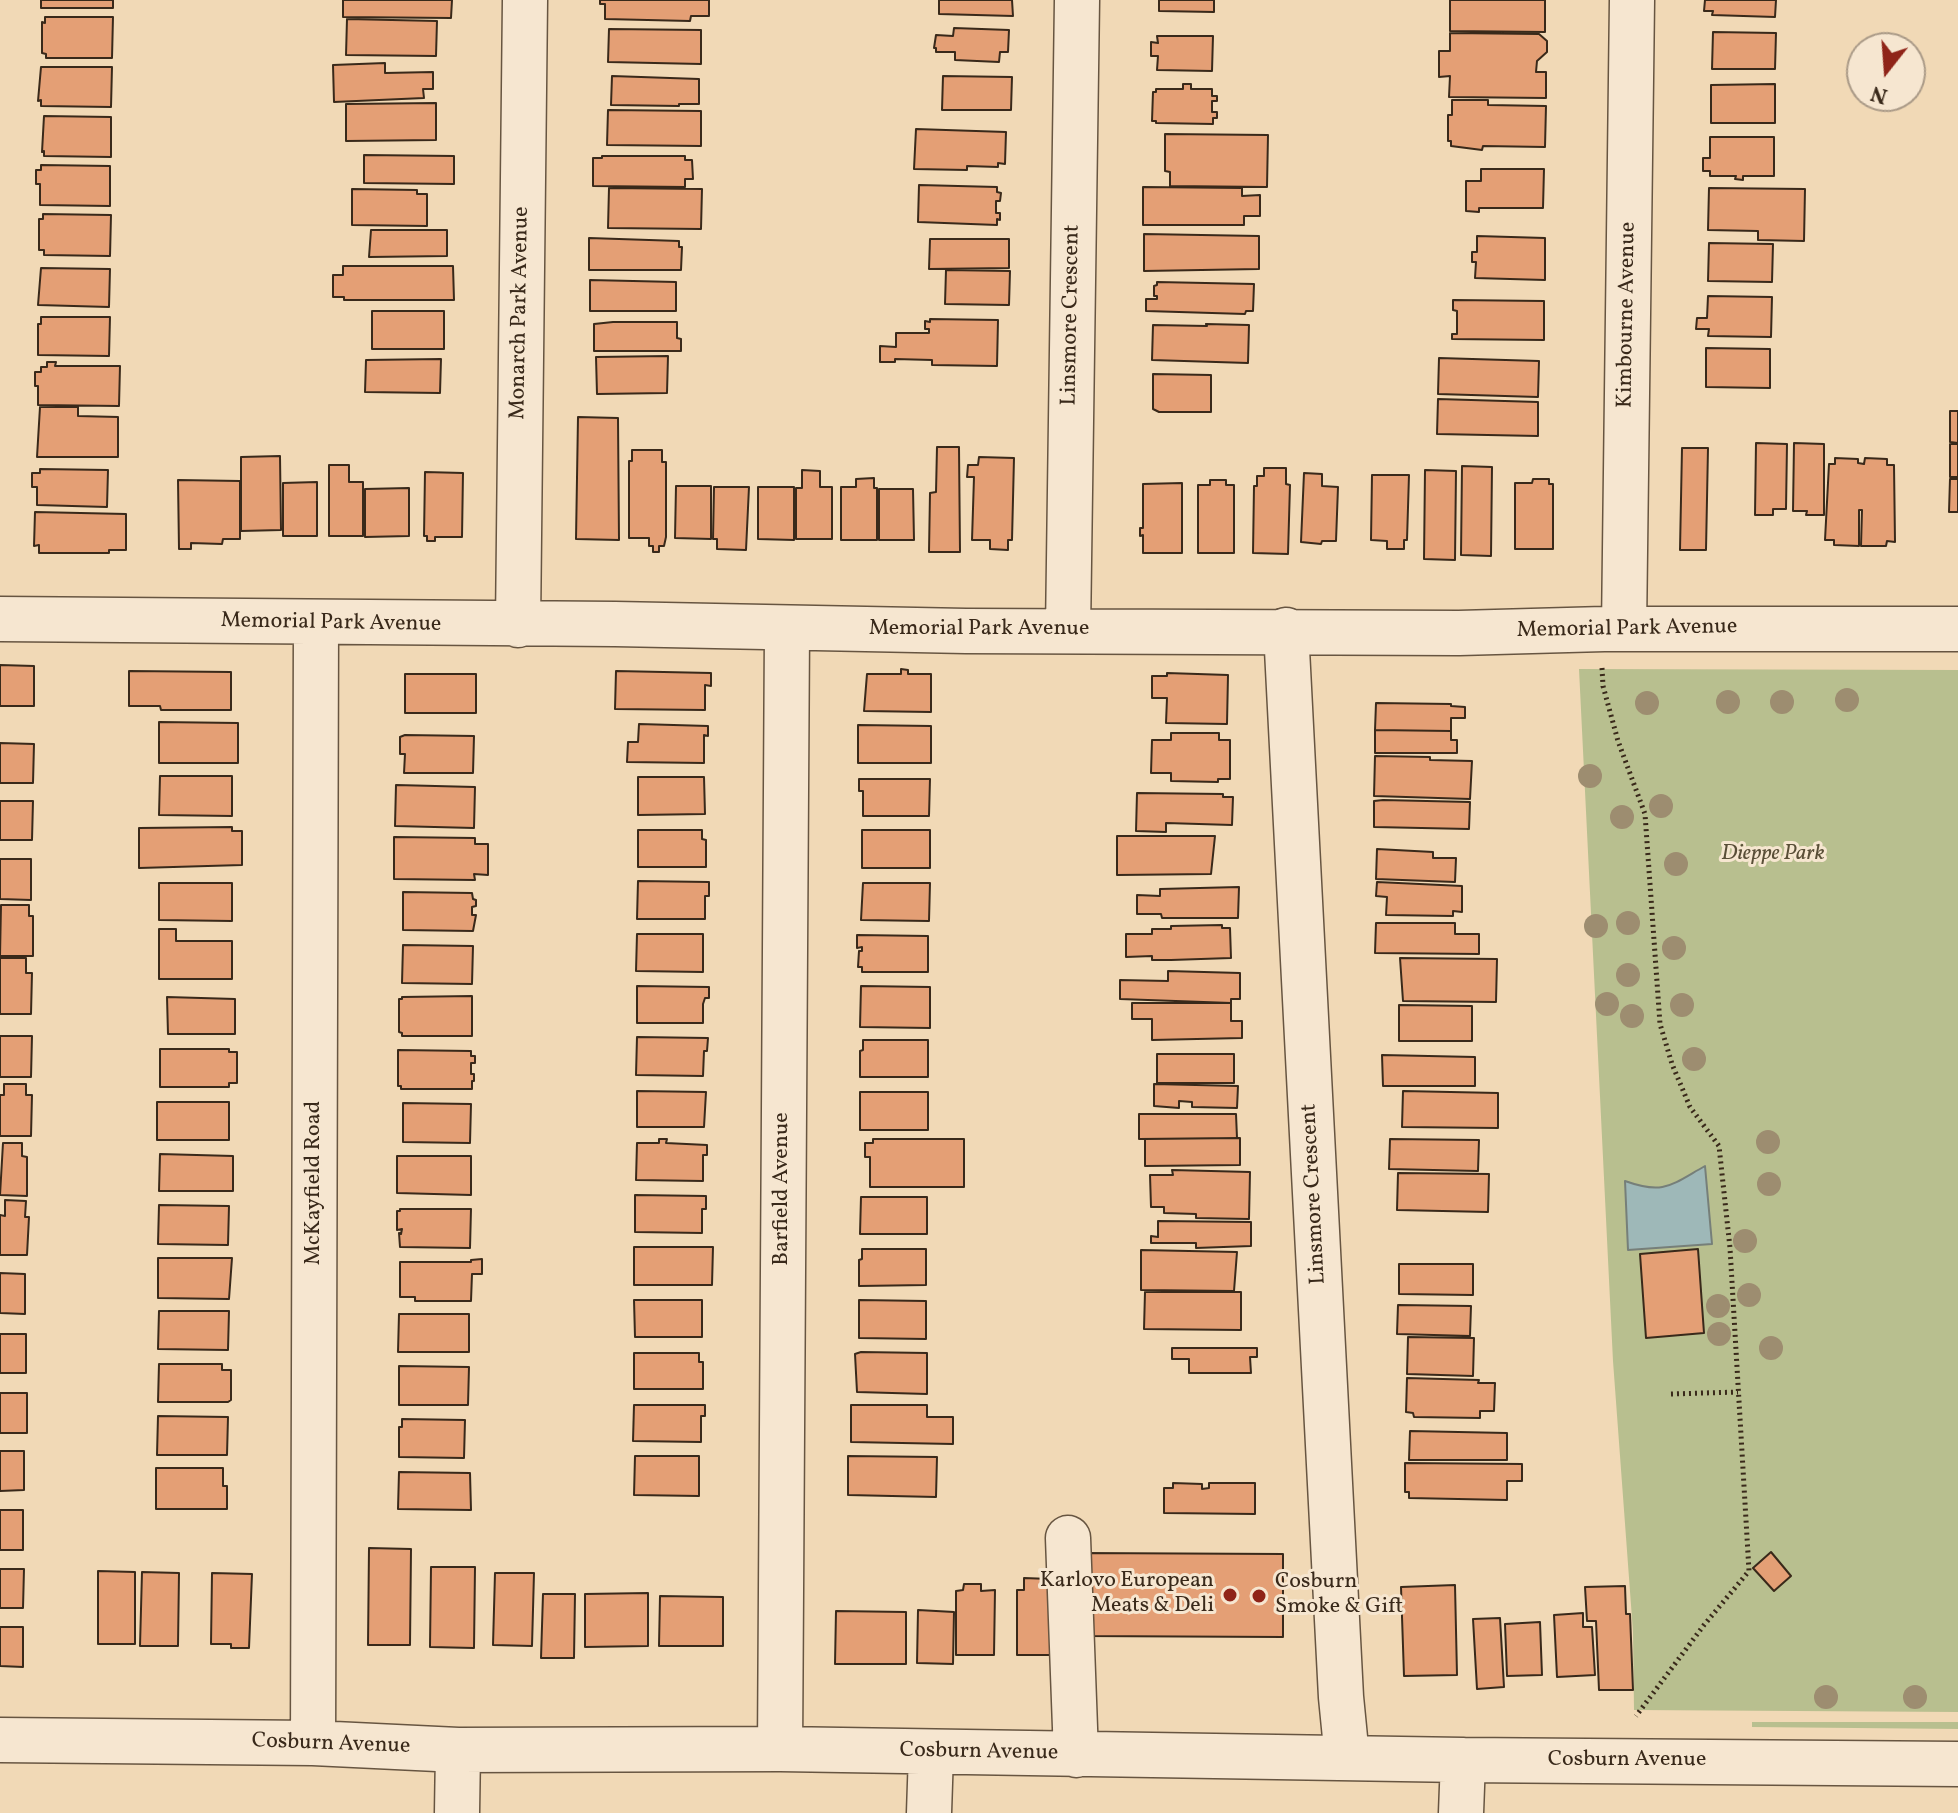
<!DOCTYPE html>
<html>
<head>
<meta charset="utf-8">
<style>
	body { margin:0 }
	#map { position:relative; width:1958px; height:1813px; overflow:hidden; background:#f1d9b6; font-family:Vollkorn,serif }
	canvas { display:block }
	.north { position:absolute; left:1846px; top:32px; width:80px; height:80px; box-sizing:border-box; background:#f6e6d0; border:2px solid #aa9a87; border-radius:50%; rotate:197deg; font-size:22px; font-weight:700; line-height:32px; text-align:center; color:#39291a }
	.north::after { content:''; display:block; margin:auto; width:28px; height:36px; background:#8f2418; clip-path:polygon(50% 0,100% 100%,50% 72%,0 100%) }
</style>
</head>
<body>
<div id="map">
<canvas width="1958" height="1813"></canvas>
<div class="north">N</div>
</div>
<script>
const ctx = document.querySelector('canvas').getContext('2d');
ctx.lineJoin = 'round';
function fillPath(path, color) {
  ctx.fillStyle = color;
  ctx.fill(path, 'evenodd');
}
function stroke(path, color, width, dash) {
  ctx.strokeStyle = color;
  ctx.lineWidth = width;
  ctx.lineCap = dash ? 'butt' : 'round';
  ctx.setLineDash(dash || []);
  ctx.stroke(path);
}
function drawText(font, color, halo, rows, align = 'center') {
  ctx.font = font + ' Vollkorn,serif';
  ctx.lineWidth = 6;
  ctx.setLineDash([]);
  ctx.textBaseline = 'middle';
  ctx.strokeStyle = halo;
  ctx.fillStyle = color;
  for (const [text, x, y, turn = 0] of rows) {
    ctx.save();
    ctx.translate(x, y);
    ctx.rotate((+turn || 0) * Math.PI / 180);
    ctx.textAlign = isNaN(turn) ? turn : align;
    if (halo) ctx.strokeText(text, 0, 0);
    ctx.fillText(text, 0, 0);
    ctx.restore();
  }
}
fillPath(new Path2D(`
	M1579,669L1958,670V1712L1634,1710L1633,1632L1613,1361Z
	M1752,1722H1958V1729L1752,1727Z`), '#b8bf8f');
const water = new Path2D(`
	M1705,1166L1712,1244L1628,1250L1625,1181C1664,1195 1671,1185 1705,1166Z`);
fillPath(water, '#9eb8b8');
stroke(water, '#767f79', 2);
const building = new Path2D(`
	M41,0H113V8H41Z
	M343,0H452L451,18L343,17Z
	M600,0H709V16H691L690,21L605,19V4H600Z
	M939,0H1012L1013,16L939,14Z
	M1159,0H1214V12L1159,11Z
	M1450,0H1545V32L1450,31Z
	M1705,0H1776L1775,17L1712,15L1713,11H1704Z
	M45,17H113L112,58H46V54L42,53V22L45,23Z
	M347,19L437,21L436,56L346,55Z
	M954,28L1009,30L1008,52H1000L999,62L955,60V52H936V48H934L936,35L953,36Z
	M609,29L701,30V64L608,62Z
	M1713,32L1776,33L1775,69H1712Z
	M1450,33L1539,34L1547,41V52L1537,61L1536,72H1546V98L1449,97L1450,76L1439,77V51H1450Z
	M1157,36H1213L1212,71L1157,70L1158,56H1151V42L1158,43Z
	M385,63V73L433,72V89H423L424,98L334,102L333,65Z
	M41,67H112L111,107L41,106V100L38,101Z
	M612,76L699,79V104H679V106L611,105Z
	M943,76L1012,77L1011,110H942Z
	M1183,84H1191V89H1212V96H1217V101H1212V112H1217V118H1213V124L1156,123V121H1152L1153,92H1156V89H1183Z
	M1775,84V123H1711V85Z
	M1452,100H1488V105L1546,106L1545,147L1483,146L1482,150L1451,146V141H1448V115H1452Z
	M436,103V140L346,141V104Z
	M608,110L701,111V146L607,145Z
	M44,116L111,117V157L44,156V151L42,152Z
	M916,129L1006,132L1005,164L998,163V167L967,166V170L914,169Z
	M1165,134L1268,135L1267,187L1170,186V172L1165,171Z
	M1710,137H1774V176H1743V180L1735,179L1736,176H1710V171H1703V158H1710Z
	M364,155L454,156V184L364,183Z
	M602,156H685V160H692L693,179H685V187L593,186V158H602Z
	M41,165L110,166V206L40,205V184H36V170H41Z
	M1481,169H1544L1543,208H1479V212L1466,211V181H1481Z
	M919,185L997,187V192L1001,193L1000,201H996V213H1000V220L997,219V225L918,222Z
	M1143,187L1242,188V196L1260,195V216H1244V225H1143Z
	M609,188L702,189L701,229L608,228Z
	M1709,188L1805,189L1804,241L1758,240V231L1708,230Z
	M352,189L417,190V194H427V226L352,225Z
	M43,214L111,215L110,256L44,255V250H39V219H43Z
	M371,230H447V256L369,257Z
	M1144,234L1259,236V269L1144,271Z
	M1477,236L1545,238V280L1475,278L1476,262H1472V252H1477Z
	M589,238L679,241V247H682L681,270H589Z
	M930,239H1009V268L929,269Z
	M1709,243L1773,244L1772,282L1708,281Z
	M343,266H453L454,300H344V297H333V275H343Z
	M41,268L110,269L109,307L38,305Z
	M946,270L1010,271L1009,305L945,304Z
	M590,280L676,282V311H590Z
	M1157,282L1254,284L1253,311H1246L1245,314L1146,311V299H1157V296H1154V286L1157,285Z
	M1708,296L1772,297L1771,337L1708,336L1709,329H1696L1697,318H1707Z
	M1453,300L1544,301V340L1452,339V334H1457V311L1453,310Z
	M372,311H444V349H372Z
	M41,317H110L109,356L38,355V324H41Z
	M930,319L998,320L997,366L932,365V360L895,359V362H880V346L896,347V333H929V329H925V321L930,322Z
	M613,322H677V338L681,339V351H594V324Z
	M1206,324L1249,325L1248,363L1152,360L1153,325L1207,326Z
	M1706,348L1770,349V388L1706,387Z
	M668,356L667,393L597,394L596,357Z
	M1439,358L1539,361L1538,397L1438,394Z
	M441,359L440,393L365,392L366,360Z
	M47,362H56L55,366H120L119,406L38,405V386H35V372H41V367H47Z
	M1153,374L1211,375V412H1159L1153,409Z
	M1438,399L1538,402V436L1437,434Z
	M40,407H78V416L118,417V457H37Z
	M1950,411H1958V443L1950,442Z
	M578,417L618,418L619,540L576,539Z
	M1756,443L1787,444L1786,509H1773V515H1755Z
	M1794,443L1824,444V515H1806L1807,511H1793Z
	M1950,444H1958V477H1950Z
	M937,447H959L960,552H929L930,493L936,492Z
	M1682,448H1708L1706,550H1680Z
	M632,450H662V462H666V537L664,546H659V552H653V546H649V538H629V461H632Z
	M280,456L281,530L241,531V457Z
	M979,457L1014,458L1012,540H1008V550L990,549V540H972L974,477H967L968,465H978Z
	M1835,458L1858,459V463L1864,464L1865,458L1887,459V465H1894L1895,542L1887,541L1886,546H1861L1862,510H1859V546L1834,545V540H1825L1829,464H1835Z
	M329,465H349V482H363V536H329Z
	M1462,466L1492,467L1491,556L1461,555Z
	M1264,468H1286V484L1290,485L1288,554L1253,553L1254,486H1257V476H1264Z
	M40,469L108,470L107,507L37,505V487H32V473H40Z
	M802,470L820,471V487H832V539H796V488H802Z
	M1425,470L1456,471L1455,560L1424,559Z
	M425,472L463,473L462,537H435V541H427V536H424Z
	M1304,473L1322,474V486L1338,487L1336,541H1322L1321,544L1301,542Z
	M1372,475H1409L1407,540H1404V549H1387V541L1371,540Z
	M874,478V488H877V540H841V487H856V479Z
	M1533,479H1549V484H1553V549H1515V483H1532Z
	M1950,479H1958V512H1949Z
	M178,480L240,481V539H223L222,544L191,543V549H179Z
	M1210,480H1226V485H1234V553H1198V485H1210Z
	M317,482V536H283V483Z
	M1182,483V553H1143V535L1140,536V528H1143V484Z
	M676,486H711V539L675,538Z
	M714,487H749L746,550L717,549V539H713Z
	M758,487H794V540L758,539Z
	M409,488V536L365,537V489Z
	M879,489H913L914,540H879Z
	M35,512L126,514V550H109V553H39V545L34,546Z
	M0,665L34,666V706H0Z
	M901,669L908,670V674H931V712L864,711L867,674H901Z
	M129,671L231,672V710H161L160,706H129Z
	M616,671L711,673V686L705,685V710L615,709Z
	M1167,673L1228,675L1227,724L1166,723L1167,698H1152V676H1167Z
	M405,674H476V713H405Z
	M1376,703L1451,704V706L1465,707V718H1451V731L1375,730Z
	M159,722L238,723V763H159Z
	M639,724L708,726V736L704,735V763L627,762L628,742H638Z
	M858,725L931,726V763H858Z
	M1375,730L1451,731V740H1457V753H1375Z
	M1171,733H1219V740H1230V779H1218V782L1171,781V773H1151L1152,740H1171Z
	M405,735L474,736L473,773H404L405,754H400V737Z
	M0,743L34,744L33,783H0Z
	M1375,756L1430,757V760L1472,761L1470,799L1374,796Z
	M160,776H232V816L159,815Z
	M638,777H704L705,814L638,815Z
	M859,779H930L929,816H863V791H859Z
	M396,785L475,787L474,828L395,826Z
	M1137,793L1223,794V797H1233L1232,825L1166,823V832L1136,831Z
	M1383,800L1470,802L1469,829L1374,827V801Z
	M0,801H33L32,840H0Z
	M232,827V831H242V865L139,868V828Z
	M638,830H702V839L706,840V867H638Z
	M862,830H930V868H862Z
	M1117,836H1215L1211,874L1117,875Z
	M394,837L475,838V844H488V875L474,874L475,880L394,879Z
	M1377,849L1433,852V858H1456L1455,882L1376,879Z
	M0,859H31V900L0,899Z
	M638,881L709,882V896H705V919H637Z
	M1377,882L1462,886V912L1453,911V916L1386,915L1387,897L1376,896Z
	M159,883H232V921L159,920Z
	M863,883H930L929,921L861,920Z
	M1239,887L1238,918H1162L1161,914H1137V895L1160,896V889Z
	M403,892L472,893L473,899L476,900V906L472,907V915H476L473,931L403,930Z
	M1,905H29V916H33V956H0Z
	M1376,923H1455V934H1479V954L1375,953Z
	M1222,925V928H1230L1231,958L1171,960H1152V956L1126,957V934H1152V929H1171V926Z
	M159,929H176V941H232V979H159Z
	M637,934H703V972L636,971Z
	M857,935L928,936V972H862V967H858L859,951H862V947L857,948Z
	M403,945L473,946L472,984L402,983Z
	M0,958H26V973H32L31,1014H0Z
	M1400,958L1497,959L1496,1002L1403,1001Z
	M1168,971L1240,973V999H1231V1003L1120,999V980L1168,981Z
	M637,986L709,987V998H705L703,1004V1023H637Z
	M861,986L930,987V1028L860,1027Z
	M472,996V1036H402V1033L399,1032V999H402V997Z
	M167,997L235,999V1034H168Z
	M1132,1003H1231V1021H1242V1038L1152,1040V1019H1132Z
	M1399,1005L1472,1006V1041H1399Z
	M0,1036H32L31,1077H0Z
	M637,1037L708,1038L707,1051H704L703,1076L636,1075Z
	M863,1040H928V1077H860V1051L863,1050Z
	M160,1049H229V1052H237V1083H229V1087H160Z
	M398,1050L471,1051V1056H475V1063H471V1074H474V1081H472V1089H401V1086H398Z
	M1157,1054H1234V1083H1157Z
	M1382,1055L1475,1057V1086H1383Z
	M4,1084H26V1095H32L31,1136H0V1095H4Z
	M1154,1084L1238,1086L1237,1108L1192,1107V1102L1179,1101V1108L1154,1106Z
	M637,1091L706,1092L704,1127H637Z
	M1403,1091L1498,1093V1128L1402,1127Z
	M860,1092H928V1130H860Z
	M157,1102H229V1140H157Z
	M403,1103L471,1104L470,1143L403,1142Z
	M1139,1114H1236L1237,1138L1139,1139Z
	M1240,1138V1165L1145,1166V1139Z
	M659,1139H667L666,1143L707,1145V1155H703V1181L636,1180L637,1143H659Z
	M873,1139H964V1187H870V1157H865V1143H873Z
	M1390,1139L1479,1140L1478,1171L1389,1169Z
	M3,1143H22V1156L27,1157V1196L0,1195Z
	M160,1154L233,1156V1191H159Z
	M397,1156H471V1195L397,1193Z
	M1172,1170L1250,1172L1249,1219L1196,1218V1214L1164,1213V1207H1151L1150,1175H1173Z
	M1398,1173L1489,1174L1488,1212L1397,1210Z
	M635,1195L706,1196V1209H702V1233L635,1232Z
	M861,1197H927V1234H860Z
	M5,1200L26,1201L25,1217H29L27,1255H0V1215L5,1216Z
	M159,1205L229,1206L228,1245L158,1244Z
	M400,1209H471L470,1248L400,1247L399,1233L401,1234L402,1229L397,1230V1211H400Z
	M1158,1221L1251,1222V1246L1196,1248V1243H1151V1236L1158,1237Z
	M634,1247H713L712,1285H634Z
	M862,1249H926V1285L859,1286V1260L862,1259Z
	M1698,1249L1704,1333L1646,1338L1640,1254Z
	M1141,1250L1237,1252L1234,1291L1141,1290Z
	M158,1258H232L229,1299L158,1298Z
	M482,1259V1274H472L471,1301H415V1297H400V1262H471V1260Z
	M1399,1264H1473V1295L1399,1294Z
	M0,1273L25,1274V1314L0,1313Z
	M1145,1292H1241V1330L1144,1329Z
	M634,1300H702V1337H635Z
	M859,1300L926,1301V1339L859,1338Z
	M1398,1305L1471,1306L1470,1336L1397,1334Z
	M159,1311H229L228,1350L158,1349Z
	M399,1314H469V1352H398Z
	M0,1334H26V1373H0Z
	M1408,1337L1474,1338L1473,1376L1407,1374Z
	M1172,1348H1257V1357H1250L1251,1373H1189V1359H1172Z
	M861,1352L927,1353V1394L857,1392L855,1354Z
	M634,1353H699V1362H703V1389H634Z
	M159,1364H222V1370H231V1400L228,1402H158Z
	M399,1366L469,1367L468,1405H399Z
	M1407,1378L1479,1380L1478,1383H1495L1494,1411H1480V1418L1414,1417L1413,1413L1406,1412Z
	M0,1393H27V1433H0Z
	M634,1405H705V1416H701V1442L633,1441Z
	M851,1405H927V1417H953V1444L851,1442Z
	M158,1416L228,1417L227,1455H157Z
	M402,1419L465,1420L464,1458L399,1457V1427H402Z
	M1410,1431L1507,1433V1460H1409Z
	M0,1451H24V1490L0,1491Z
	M635,1456H699V1496L634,1495Z
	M848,1456L937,1457L936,1497L848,1495Z
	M1405,1463L1522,1464V1481H1507V1500L1409,1498V1492H1405Z
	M156,1468H223V1486H227V1509H156Z
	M399,1472L470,1473L471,1510L398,1509Z
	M1173,1483L1202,1484V1489L1209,1488V1483H1255V1514L1164,1513V1488H1173Z
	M0,1510H23V1550H0Z
	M369,1548L411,1549L410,1645H368Z
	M1771,1552L1791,1576L1774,1591L1753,1568Z
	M1080,1553L1283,1554V1637L1080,1636Z
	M431,1567H475L474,1648L430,1647Z
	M0,1569H24L23,1608H0Z
	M98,1571L135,1572V1644H98Z
	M142,1572L179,1573L178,1646H140Z
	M212,1573L252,1574L249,1648H231V1644H211Z
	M495,1573H534L532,1646L493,1645Z
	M1024,1578L1050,1579L1056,1655H1017V1590H1024Z
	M964,1584H981V1591L995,1590L994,1655H956V1591L963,1590Z
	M1455,1585L1457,1675L1404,1676L1401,1587Z
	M1625,1586L1626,1614H1630L1633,1690H1599L1596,1621H1587L1585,1587Z
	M648,1593V1646L585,1647V1594Z
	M543,1594H575L574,1658H541Z
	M660,1596L723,1597V1646H659Z
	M918,1610L954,1612L953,1664L917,1663Z
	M836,1611L906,1612V1664H835Z
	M1583,1613V1627H1592L1595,1675L1557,1677L1554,1615Z
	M1500,1618L1504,1687L1477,1689L1473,1619Z
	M1540,1622L1542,1675L1507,1676L1505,1624Z
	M0,1627H23V1667L0,1666Z`);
fillPath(building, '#e49f75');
stroke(building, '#39291a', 2);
const minor = new Path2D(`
	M0,619L615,624L966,631L1459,633L1604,629H1958
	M518,625L525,0
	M1624,629L1632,0
	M1286,630L1341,1697L1347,1758
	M1068,631L1077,0
	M1068,1538L1076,1755
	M0,1740L313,1743L458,1750L780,1749L1463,1760L1958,1764
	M313,1743L316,624
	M780,1749L787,630
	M457,1813L458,1750
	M929,1813L931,1753
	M1461,1813L1463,1760`);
stroke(minor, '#675541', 47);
stroke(new Path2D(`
	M1602,668L1603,686L1618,741L1645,814L1660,1024L1672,1064L1690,1107L1719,1146L1730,1248L1749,1571L1704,1625L1636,1716
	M1671,1394L1738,1392`), '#39291a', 5, [2, 4]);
stroke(minor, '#f6e6d0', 44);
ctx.fillStyle = '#9d8d70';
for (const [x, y] of [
	[1847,700],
	[1728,702],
	[1782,702],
	[1647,703],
	[1590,776],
	[1661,806],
	[1622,817],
	[1676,864],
	[1628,923],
	[1596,926],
	[1674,948],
	[1628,975],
	[1607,1004],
	[1682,1005],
	[1632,1016],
	[1694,1059],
	[1768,1142],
	[1769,1184],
	[1745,1241],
	[1749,1295],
	[1718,1306],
	[1719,1334],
	[1771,1348],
	[1826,1697],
	[1915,1697]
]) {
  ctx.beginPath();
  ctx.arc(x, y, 12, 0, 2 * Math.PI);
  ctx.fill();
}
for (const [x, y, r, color] of [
	[1230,1595,8,"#8f2418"],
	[1259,1596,8,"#8f2418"]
]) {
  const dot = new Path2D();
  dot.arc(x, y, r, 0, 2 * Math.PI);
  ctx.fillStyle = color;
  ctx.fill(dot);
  stroke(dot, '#f6e6d0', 3);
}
drawText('22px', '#39291a', '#f6e6d0', [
	["Monarch Park Avenue",521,313,-89],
	["Linsmore Crescent",1072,315,-89],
	["Kimbourne Avenue",1628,315,-89],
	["Memorial Park Avenue",331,624,1],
	["Memorial Park Avenue",979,630],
	["Memorial Park Avenue",1627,630,-1],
	["McKayfield Road",315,1183,-90],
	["Barfield Avenue",783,1189,-90],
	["Linsmore Crescent",1315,1194,-93],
	["Cosburn Avenue",331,1745,2],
	["Cosburn Avenue",979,1753,1],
	["Cosburn Avenue",1627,1761]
]);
drawText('italic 22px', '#594e37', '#f6e6d0', [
	["Dieppe Park",1773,855]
]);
drawText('22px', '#39291a', '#f6e6d0', [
	["Karlovo European",1214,1582],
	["Meats & Deli",1214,1607],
	["Cosburn",1275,1583,"left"],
	["Smoke & Gift",1275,1608,"left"]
], 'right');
</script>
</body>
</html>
